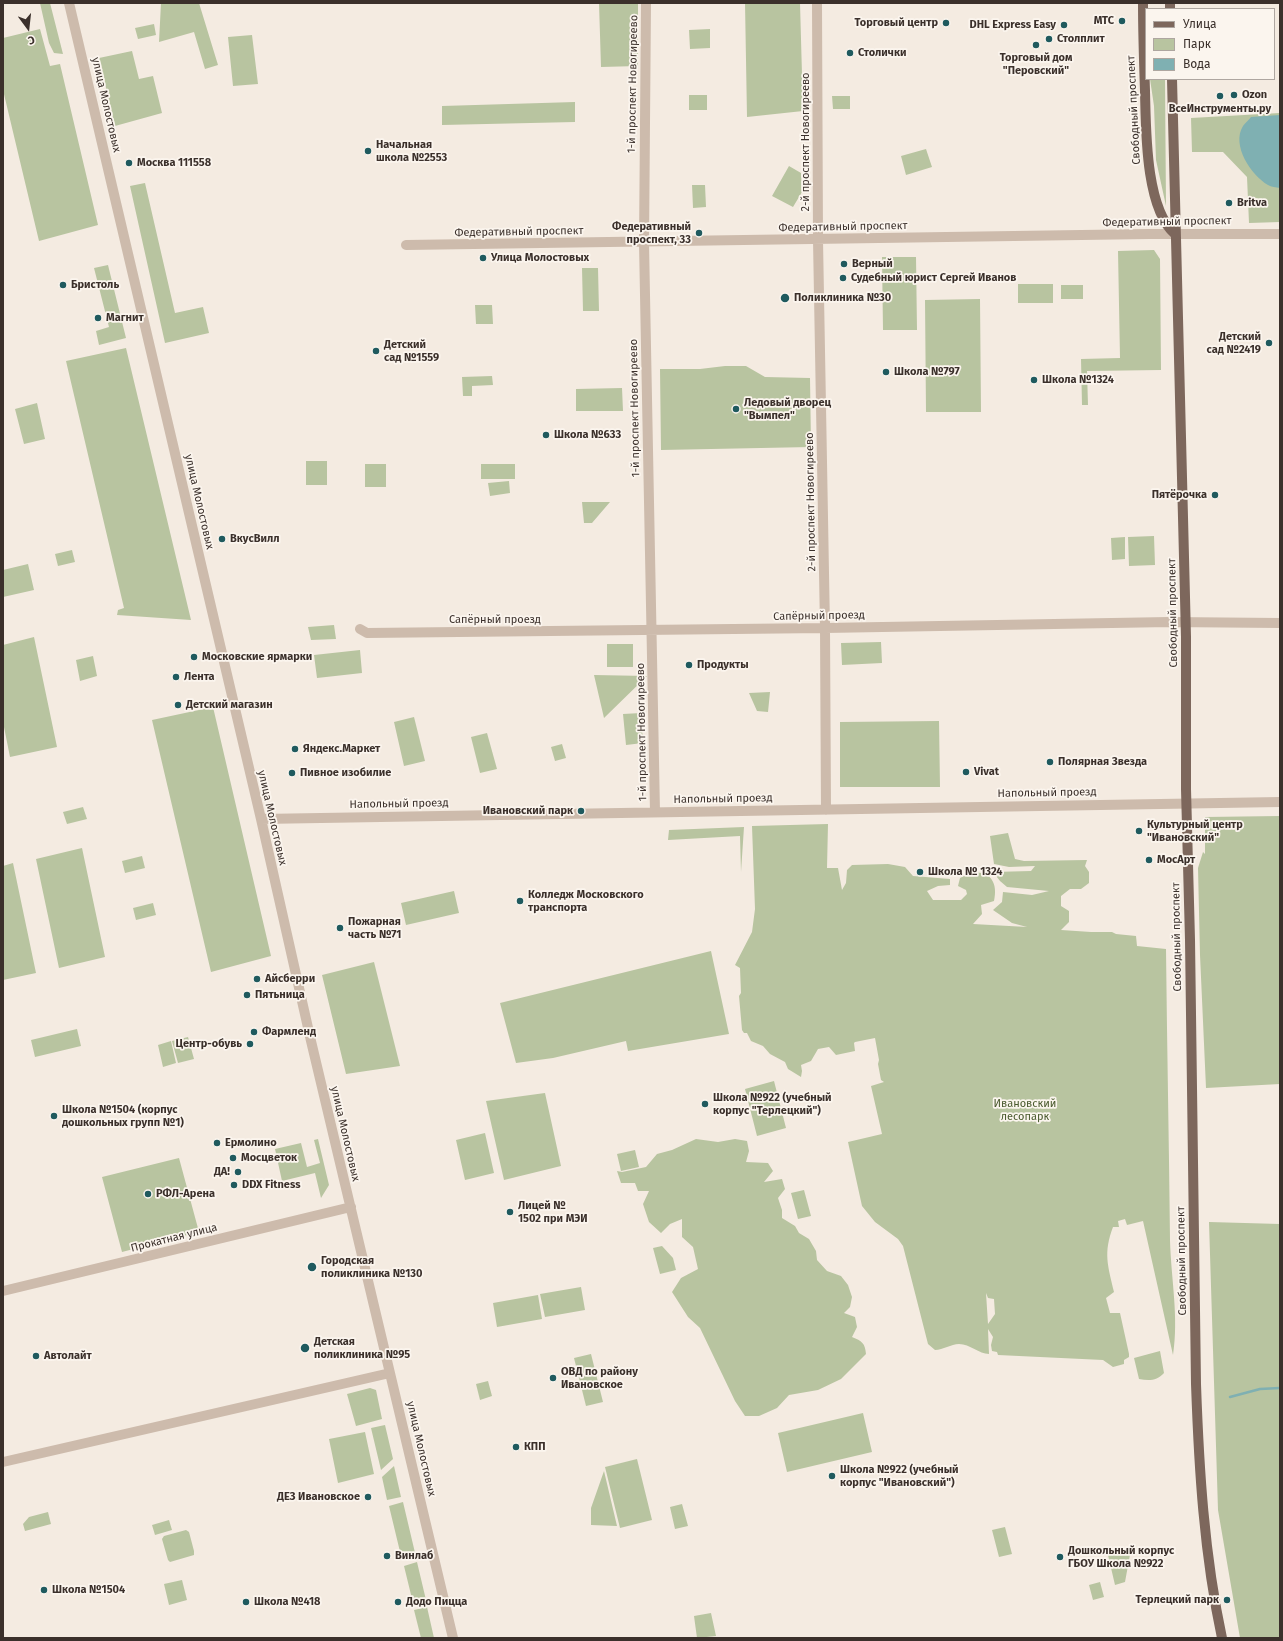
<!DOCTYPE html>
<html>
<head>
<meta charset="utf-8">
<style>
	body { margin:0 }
	#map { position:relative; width:1283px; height:1641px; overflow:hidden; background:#f4ebe1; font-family:"Fira Sans",sans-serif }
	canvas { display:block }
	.frame { position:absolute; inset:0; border:4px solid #3b302b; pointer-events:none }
	.legend { position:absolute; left:1145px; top:8px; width:130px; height:72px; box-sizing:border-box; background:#fbf5ee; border:1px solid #aea6a0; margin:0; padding:5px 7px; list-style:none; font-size:12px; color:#3b302b }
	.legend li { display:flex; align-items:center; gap:8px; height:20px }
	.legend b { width:20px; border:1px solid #aea6a0 }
	.north { position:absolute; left:8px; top:8px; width:40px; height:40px; -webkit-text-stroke:3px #fbf5ee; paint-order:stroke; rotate:165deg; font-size:11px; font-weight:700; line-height:16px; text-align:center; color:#3b302b }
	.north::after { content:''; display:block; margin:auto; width:14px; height:18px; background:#3b302b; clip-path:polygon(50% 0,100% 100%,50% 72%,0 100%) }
</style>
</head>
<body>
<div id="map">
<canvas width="1283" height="1641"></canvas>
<div class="frame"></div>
<ul class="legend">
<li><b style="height:5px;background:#7d675c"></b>Улица</li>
<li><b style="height:11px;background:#b8c4a0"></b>Парк</li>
<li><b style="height:11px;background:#7fb0b2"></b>Вода</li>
</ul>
<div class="north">С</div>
</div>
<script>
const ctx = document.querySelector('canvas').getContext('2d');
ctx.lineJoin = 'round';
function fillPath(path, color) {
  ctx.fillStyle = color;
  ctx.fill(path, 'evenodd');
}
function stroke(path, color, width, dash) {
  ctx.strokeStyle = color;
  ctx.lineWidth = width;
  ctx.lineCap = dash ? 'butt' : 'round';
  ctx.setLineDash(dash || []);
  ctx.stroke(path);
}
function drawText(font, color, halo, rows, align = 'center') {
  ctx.font = font + ' "Fira Sans",sans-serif';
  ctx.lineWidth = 3.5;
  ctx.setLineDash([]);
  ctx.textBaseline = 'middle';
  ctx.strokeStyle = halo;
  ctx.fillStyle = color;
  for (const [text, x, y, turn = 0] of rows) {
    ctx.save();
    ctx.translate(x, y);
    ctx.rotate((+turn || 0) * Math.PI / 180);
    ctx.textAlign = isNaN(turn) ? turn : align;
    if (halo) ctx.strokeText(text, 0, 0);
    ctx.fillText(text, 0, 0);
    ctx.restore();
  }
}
fillPath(new Path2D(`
	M40,3H50L63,54L54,53L49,43Z
	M161,3H199L218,65L205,69L194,32L159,42Z
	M599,3H638V66L601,67Z
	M745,3H800L803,111L747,117Z
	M154,24L156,35L138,39L135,28Z
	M40,29L50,66L60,64L98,225L39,241L3,90V38Z
	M710,29V48L690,49L689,30Z
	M252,35L258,84L233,86L228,37Z
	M132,51L139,79L153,76L162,113L115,126L99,58Z
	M1150,79H1165L1166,206L1156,160L1154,106Z
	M689,95H707V110H689Z
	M832,96H850V109H833Z
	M575,102V122L442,125V106Z
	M1280,113V222L1249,223L1247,177L1223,152H1192L1191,118Z
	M926,149L932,167L906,175L901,156Z
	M789,166L801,173L802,192L793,207L772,196Z
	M145,183L175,313L203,307L209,333L165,343L130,186Z
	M692,185H705L706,207L693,208Z
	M1154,250L1160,259L1161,370L1087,371L1088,405H1082L1081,359L1120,358L1118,251Z
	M882,257H916L917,330H883Z
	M108,265L126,338L99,345L96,331L109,327L94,268Z
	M582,268H598L599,311H583Z
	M1018,284H1053V303H1018Z
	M1061,285H1083V299H1061Z
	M980,299L981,412H926L925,300Z
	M475,305H492L493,324H476Z
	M126,348L191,620L117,615L118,610L124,608L66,361Z
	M725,366H746L765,377L810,378L811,447L661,450L660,369H700Z
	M492,376L493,385L472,386V396H463L462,377Z
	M622,388L623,411H576V389Z
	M37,403L45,439L24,444L15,409Z
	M306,461H327V485H306Z
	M365,464H386V487H365Z
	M481,464H515V479H481Z
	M509,481L510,493L490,496L488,483Z
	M582,502H610L592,523H584Z
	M1154,536L1155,565L1129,566L1128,537Z
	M1125,537V559L1112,560L1111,538Z
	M72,550L75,562L58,566L55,554Z
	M28,564L34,590L3,597V570Z
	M334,625L336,639L311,640L308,627Z
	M34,637L57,747L10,757L3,722V645Z
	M881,642L882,663L842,665L841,643Z
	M607,644H633V667H607Z
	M360,650L362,673L317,678L314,655Z
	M93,656L97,676L80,681L76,660Z
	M594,675L647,676L604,718Z
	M770,692L768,712L757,711L749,693Z
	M213,707L271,956L211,972L152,720Z
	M641,713L643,743L626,745L623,714Z
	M414,717L425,761L404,766L394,722Z
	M939,721L940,787H840V722Z
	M487,733L497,769L480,773L471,737Z
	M562,744L566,758L555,761L551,747Z
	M83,807L87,819L67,824L63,812Z
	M1280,816V1084L1206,1088L1200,955L1198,868L1203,852L1205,854V817Z
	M828,824L827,868H838L842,890L846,883L847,870L852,865L888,864L905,867L913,876L950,879V885L938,886L927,891L933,900H961L967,894L966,890L958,886L960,878C981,866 1000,875 994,901L981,905L982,914L973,924L1027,927L1012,923L993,910L1002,902L1003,892L1032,895L1049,891L1007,887L1000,881L993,872L1031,871L1035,866L1009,867L994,864L990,836L1008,833L1015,859L1024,861L1087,860L1085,866L1089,872V883L1081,889H1070L1061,896V906L1069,911V922L1061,930L1091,932H1112L1116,934L1136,936L1137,946L1166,949C1167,1046 1169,1143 1170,1240C1171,1279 1179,1317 1173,1355L1143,1221L1127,1225L1125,1219L1118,1221L1119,1227H1113C1103,1253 1108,1266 1114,1292L1106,1298L1110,1313H1120L1129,1354V1357L1124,1360V1364L1113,1367L1103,1360L998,1355L997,1352L992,1351L991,1345L993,1337L988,1329L989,1354C979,1354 970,1344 959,1344C951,1344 943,1350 935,1350L928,1344L903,1246L898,1239L875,1222L862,1206L848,1142L882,1134L871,1086L884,1082L881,1080L878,1064L879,1060L875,1038L855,1042L854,1043L855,1051L836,1055L829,1047L818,1049L811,1061L801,1065L802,1071L801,1077L788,1069L785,1062L770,1054L763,1046L751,1041L747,1033H744L742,1030L739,996L741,993L740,968L735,965L752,932L755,909L752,826ZM986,1293L988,1298L994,1299L995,1314L988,1324Z
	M744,827L741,872L740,836L668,840L669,830Z
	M82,848L105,957L59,968L36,859Z
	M142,856L145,868L125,873L122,861Z
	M13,863L36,973L3,980V866Z
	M454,891L459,913L406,925L401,903Z
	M153,903L156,915L136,920L133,908Z
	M711,951L729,1034L628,1051L626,1041L553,1058L516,1063L500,1003Z
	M374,962L400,1066L346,1074L322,975Z
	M77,1029L81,1046L35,1057L31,1040Z
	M188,1037L194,1059L178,1063L172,1041Z
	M171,1041L176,1063L163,1067L158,1045Z
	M774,1081L786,1128L757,1136L745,1089Z
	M545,1093L561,1166L504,1180L486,1101Z
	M485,1133L494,1173L465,1180L456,1140Z
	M318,1139L329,1185L321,1198L315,1173L282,1181L275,1149L301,1143L307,1167L320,1163L314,1140Z
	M696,1139L718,1142L735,1139L747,1141L749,1151L746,1162L768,1163L773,1171L764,1182L782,1179L785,1189L778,1198L782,1210V1218L795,1226L799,1233L809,1239L816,1251L817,1260L827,1271L841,1276L848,1285L852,1297L850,1307L844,1313L855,1317L857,1327L852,1337C862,1341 865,1343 866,1354L841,1379L818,1390L789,1395L777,1408L759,1416H745L735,1401L700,1328L688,1317L672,1292L681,1278L698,1269L693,1247L682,1237V1219L670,1224L661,1233L649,1222L643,1204L649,1191H638L635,1183H621L617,1171L622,1172L646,1167L657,1154L672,1150Z
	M635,1150L639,1167L621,1171L617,1154Z
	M179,1158L199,1232L122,1252L102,1177Z
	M804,1190L811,1216L798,1219L791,1193Z
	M1209,1222L1280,1224V1638H1240L1218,1510Z
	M662,1246L673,1258L676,1270L660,1274L653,1248Z
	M581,1287L585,1310L545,1317L540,1294Z
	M538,1295L542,1319L497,1327L493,1303Z
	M1160,1351L1164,1373C1157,1381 1149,1381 1139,1379L1134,1358Z
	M591,1354L603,1402L586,1406L574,1358Z
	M488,1381L492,1396L480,1400L476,1384Z
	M370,1388L376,1390L382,1419L356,1426L347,1394Z
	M863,1413L872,1452L787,1472L778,1433Z
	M385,1425L393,1459L381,1470L371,1428Z
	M365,1432L374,1474L338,1483L329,1439Z
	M637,1459L652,1520L620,1528L605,1467Z
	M394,1466L401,1497L387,1500L382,1477Z
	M604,1471L617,1526L591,1525V1508Z
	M403,1502L416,1557L402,1560L389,1506Z
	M682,1504L688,1526L675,1529L670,1507Z
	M48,1512L51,1524L25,1531L23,1524L29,1517Z
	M169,1520L172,1530L155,1535L152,1525Z
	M1005,1527L1012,1554L999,1557L992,1530Z
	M186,1530L189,1532L194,1551V1555L170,1562L168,1560L162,1539L164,1536Z
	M1131,1549L1125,1582L1115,1585L1108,1555Z
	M417,1562L426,1600L413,1603L404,1566Z
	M182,1580L187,1600L169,1605L164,1584Z
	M1100,1582L1104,1597L1093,1600L1089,1585Z
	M427,1607L434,1638H421L414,1610Z
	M711,1613L716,1636L697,1638L694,1616Z`), '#b8c4a0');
fillPath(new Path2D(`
	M1280,115V188C1276,187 1271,187 1268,185C1251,175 1231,145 1243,126C1245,123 1249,120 1251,117Z`), '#7fb0b2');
stroke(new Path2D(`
	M1230,1397L1260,1389L1280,1388`), '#7fb0b2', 2.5);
stroke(new Path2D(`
	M69,3L261,819L311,1041L453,1638
	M646,3L644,243L655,812
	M817,3L818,240L825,628L826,810
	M406,245L1149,234H1280
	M360,629L367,633L825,628L1169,622L1280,623
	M261,819L1280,802
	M3,1291L351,1207
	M3,1462L390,1373`), '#cdbbac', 10);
stroke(new Path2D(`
	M1143,3C1143,32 1144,62 1145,91C1146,128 1145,208 1175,234
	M1170,3V9
	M1172,79L1186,637V789L1190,940L1196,1384C1199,1469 1204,1554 1222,1638`), '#7d675c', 10);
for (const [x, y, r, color] of [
	[1122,21,4,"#1f5a5e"],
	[946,23,4,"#1f5a5e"],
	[1064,25,4,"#1f5a5e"],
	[1049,39,4,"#1f5a5e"],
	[1036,45,4,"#1f5a5e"],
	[850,53,4,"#1f5a5e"],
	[1234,95,4,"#1f5a5e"],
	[1220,96,4,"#1f5a5e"],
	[368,151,4,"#1f5a5e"],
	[129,163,4,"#1f5a5e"],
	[1229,203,4,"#1f5a5e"],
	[699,233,4,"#1f5a5e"],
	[483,258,4,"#1f5a5e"],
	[844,264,4,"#1f5a5e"],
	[843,278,4,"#1f5a5e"],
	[63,285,4,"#1f5a5e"],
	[785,298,5,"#1f5a5e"],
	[98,318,4,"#1f5a5e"],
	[1269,343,4,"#1f5a5e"],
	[376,351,4,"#1f5a5e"],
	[886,372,4,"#1f5a5e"],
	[1034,380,4,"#1f5a5e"],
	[736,409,4,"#1f5a5e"],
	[546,435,4,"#1f5a5e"],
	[1215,495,4,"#1f5a5e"],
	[222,539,4,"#1f5a5e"],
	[194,657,4,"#1f5a5e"],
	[689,665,4,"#1f5a5e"],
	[176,677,4,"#1f5a5e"],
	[178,705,4,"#1f5a5e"],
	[295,749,4,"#1f5a5e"],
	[1050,762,4,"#1f5a5e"],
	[966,772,4,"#1f5a5e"],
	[292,773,4,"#1f5a5e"],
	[581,811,4,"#1f5a5e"],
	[1139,831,4,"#1f5a5e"],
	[1149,860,4,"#1f5a5e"],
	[920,872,4,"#1f5a5e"],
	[520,901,4,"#1f5a5e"],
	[340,928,4,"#1f5a5e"],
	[257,979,4,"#1f5a5e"],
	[247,995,4,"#1f5a5e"],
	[254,1032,4,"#1f5a5e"],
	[250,1044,4,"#1f5a5e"],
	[705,1104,4,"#1f5a5e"],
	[54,1116,4,"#1f5a5e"],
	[217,1143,4,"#1f5a5e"],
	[233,1158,4,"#1f5a5e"],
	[238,1172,4,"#1f5a5e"],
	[234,1185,4,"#1f5a5e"],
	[148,1194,4,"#1f5a5e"],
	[510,1212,4,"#1f5a5e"],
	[312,1267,5,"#1f5a5e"],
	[305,1348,5,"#1f5a5e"],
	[36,1356,4,"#1f5a5e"],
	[553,1378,4,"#1f5a5e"],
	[516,1447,4,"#1f5a5e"],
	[832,1476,4,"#1f5a5e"],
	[368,1497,4,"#1f5a5e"],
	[387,1556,4,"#1f5a5e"],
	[1060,1557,4,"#1f5a5e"],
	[44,1590,4,"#1f5a5e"],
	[1227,1600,4,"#1f5a5e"],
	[246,1602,4,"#1f5a5e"],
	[398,1602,4,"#1f5a5e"]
]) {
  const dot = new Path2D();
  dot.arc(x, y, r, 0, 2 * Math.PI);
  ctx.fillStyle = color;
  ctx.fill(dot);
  stroke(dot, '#fbf5ee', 1.5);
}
drawText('bold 11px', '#3b302b', '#fbf5ee', [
	["МТС",1114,21,"right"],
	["Торговый центр",938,23,"right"],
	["DHL Express Easy",1056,25,"right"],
	["Столплит",1057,39],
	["Столички",858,53],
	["Торговый дом",1036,58,"center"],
	["\"Перовский\"",1036,71,"center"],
	["Ozon",1242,95],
	["ВсеИнструменты.ру",1220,109,"center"],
	["Начальная",376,145],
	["школа №2553",376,158],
	["Москва 111558",137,163],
	["Britva",1237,203],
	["Федеративный",691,227,"right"],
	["проспект, 33",691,240,"right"],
	["Улица Молостовых",491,258],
	["Верный",852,264],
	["Судебный юрист Сергей Иванов",851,278],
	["Бристоль",71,285],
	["Поликлиника №30",794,298],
	["Магнит",106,318],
	["Детский",1261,337,"right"],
	["сад №2419",1261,350,"right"],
	["Детский",384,345],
	["сад №1559",384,358],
	["Школа №797",894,372],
	["Школа №1324",1042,380],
	["Ледовый дворец",744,403],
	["\"Вымпел\"",744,416],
	["Школа №633",554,435],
	["Пятёрочка",1207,495,"right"],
	["ВкусВилл",230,539],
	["Московские ярмарки",202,657],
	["Продукты",697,665],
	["Лента",184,677],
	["Детский магазин",186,705],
	["Яндекс.Маркет",303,749],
	["Полярная Звезда",1058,762],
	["Vivat",974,772],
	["Пивное изобилие",300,773],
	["Ивановский парк",573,811,"right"],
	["Культурный центр",1147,825],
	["\"Ивановский\"",1147,838],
	["МосАрт",1157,860],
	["Школа № 1324",928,872],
	["Колледж Московского",528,895],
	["транспорта",528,908],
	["Пожарная",348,922],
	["часть №71",348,935],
	["Айсберри",265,979],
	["Пятьница",255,995],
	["Фармленд",262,1032],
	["Центр-обувь",242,1044,"right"],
	["Школа №922 (учебный",713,1098],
	["корпус \"Терлецкий\")",713,1111],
	["Школа №1504 (корпус",62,1110],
	["дошкольных групп №1)",62,1123],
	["Ермолино",225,1143],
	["Мосцветок",241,1158],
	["ДА!",230,1172,"right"],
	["DDX Fitness",242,1185],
	["РФЛ-Арена",156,1194],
	["Лицей №",518,1206],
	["1502 при МЭИ",518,1219],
	["Городская",321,1261],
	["поликлиника №130",321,1274],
	["Детская",314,1342],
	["поликлиника №95",314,1355],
	["Автолайт",44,1356],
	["ОВД по району",561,1372],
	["Ивановское",561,1385],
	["КПП",524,1447],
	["Школа №922 (учебный",840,1470],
	["корпус \"Ивановский\")",840,1483],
	["ДЕЗ Ивановское",360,1497,"right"],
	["Дошкольный корпус",1068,1551],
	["ГБОУ Школа №922",1068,1564],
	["Винлаб",395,1556],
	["Школа №1504",52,1590],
	["Терлецкий парк",1219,1600,"right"],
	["Школа №418",254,1602],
	["Додо Пицца",406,1602]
], 'left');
drawText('11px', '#3b302b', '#fbf5ee', [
	["1-й проспект Новогиреево",633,84,-89],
	["улица Молостовых",106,105,77],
	["Свободный проспект",1134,110,-93],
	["2-й проспект Новогиреево",806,142,-90],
	["Федеративный проспект",1167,222,-1],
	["Федеративный проспект",843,227,-1],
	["Федеративный проспект",519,232,-1],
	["1-й проспект Новогиреево",635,408,-91],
	["улица Молостовых",199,502,77],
	["2-й проспект Новогиреево",811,502,-91],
	["Свободный проспект",1173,613,-91],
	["Сапёрный проезд",819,616,-1],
	["Сапёрный проезд",495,620],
	["1-й проспект Новогиреево",642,732,-91],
	["Напольный проезд",1047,793,-1],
	["Напольный проезд",723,799,-1],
	["Напольный проезд",399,804,-1],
	["улица Молостовых",272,818,77],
	["Свободный проспект",1177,937,-91],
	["улица Молостовых",345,1134,77],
	["Прокатная улица",174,1238,-14],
	["Свободный проспект",1182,1261,-91],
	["улица Молостовых",421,1449,77]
]);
drawText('11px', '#4a5a2e', '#fbf5ee', [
	["Ивановский",1025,1104],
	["лесопарк",1025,1117]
]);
</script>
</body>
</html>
